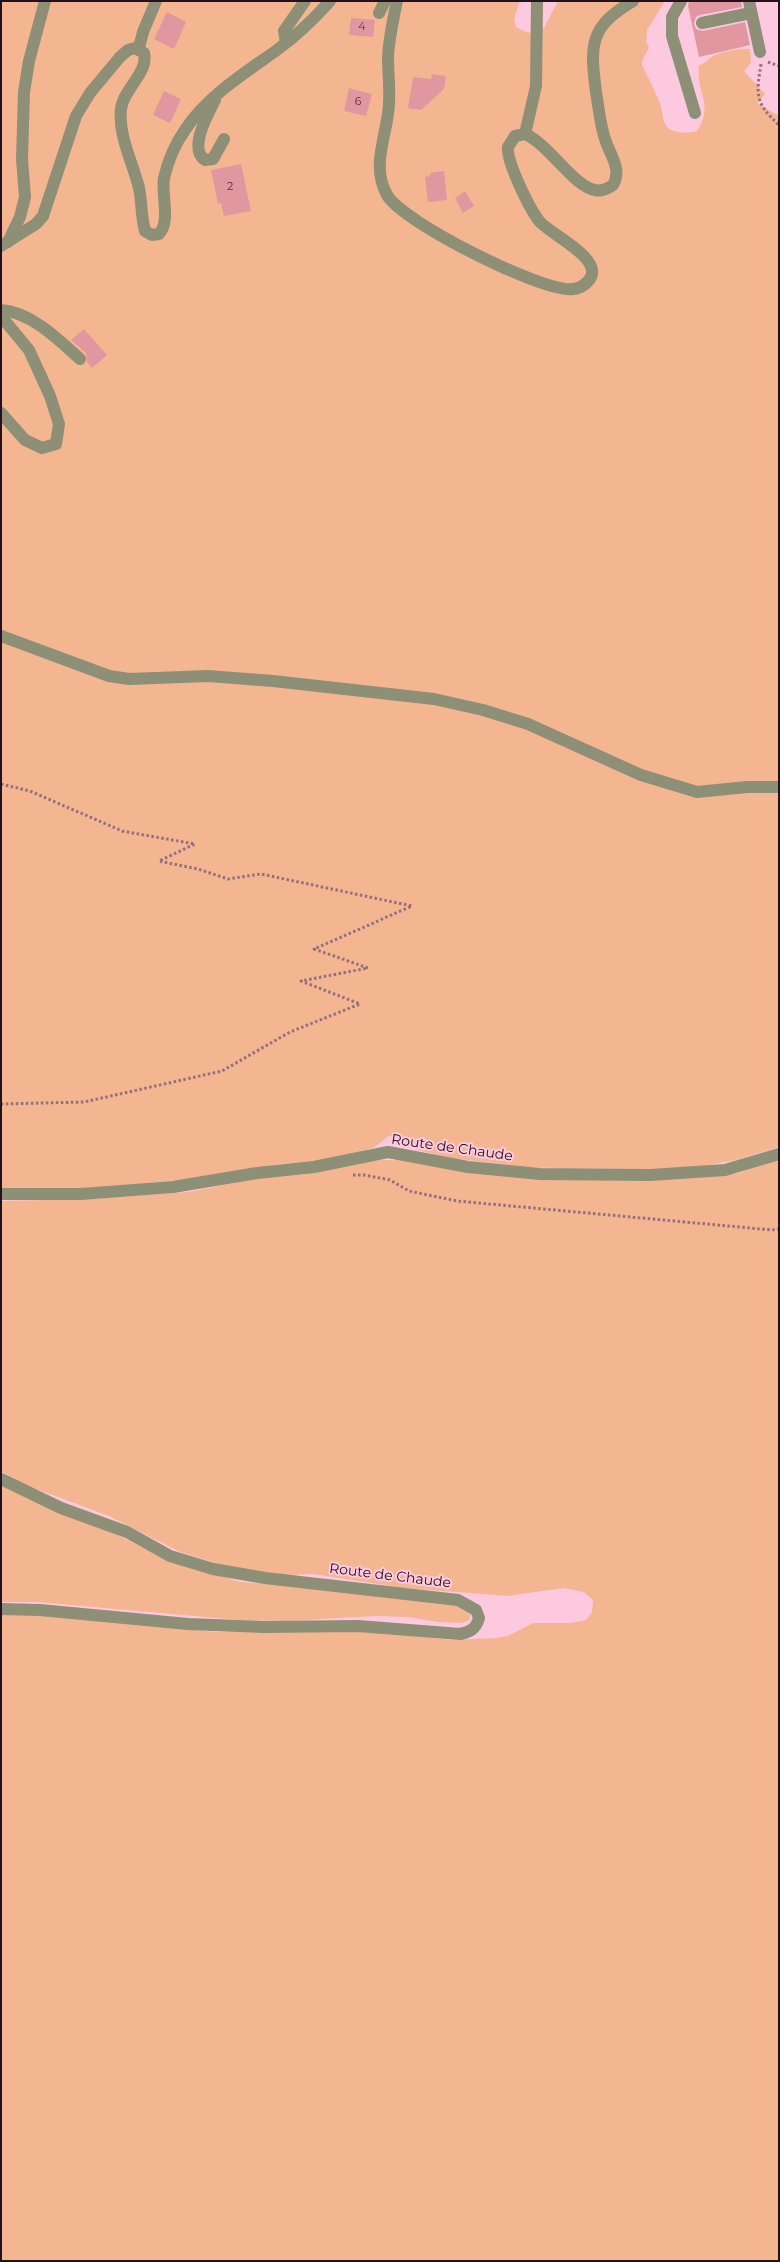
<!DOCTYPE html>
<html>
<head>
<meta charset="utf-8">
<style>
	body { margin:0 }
	#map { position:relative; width:780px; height:2262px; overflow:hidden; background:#fcc9de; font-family:Montserrat,sans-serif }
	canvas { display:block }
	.frame { position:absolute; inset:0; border:2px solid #26101a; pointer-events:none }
</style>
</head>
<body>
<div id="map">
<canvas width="780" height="2262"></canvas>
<div class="frame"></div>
</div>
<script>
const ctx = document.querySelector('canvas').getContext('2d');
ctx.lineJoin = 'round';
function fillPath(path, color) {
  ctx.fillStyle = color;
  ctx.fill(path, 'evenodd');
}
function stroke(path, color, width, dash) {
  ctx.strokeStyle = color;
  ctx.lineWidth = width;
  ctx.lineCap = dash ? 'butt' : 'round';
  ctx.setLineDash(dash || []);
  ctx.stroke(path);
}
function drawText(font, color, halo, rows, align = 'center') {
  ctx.font = font + ' Montserrat,sans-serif';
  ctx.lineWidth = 4;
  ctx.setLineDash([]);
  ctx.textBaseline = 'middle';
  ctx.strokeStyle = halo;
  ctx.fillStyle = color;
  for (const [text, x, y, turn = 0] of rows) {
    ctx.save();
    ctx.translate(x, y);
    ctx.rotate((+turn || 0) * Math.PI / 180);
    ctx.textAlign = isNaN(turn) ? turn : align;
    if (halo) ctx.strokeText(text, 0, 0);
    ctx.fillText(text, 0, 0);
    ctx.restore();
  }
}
fillPath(new Path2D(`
	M1,1H520L514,19L516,27L528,33L544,28L558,1H665L647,30L646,42L649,47L642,61V65C648,77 654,89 659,101C665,114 659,129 678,132C684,133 691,133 697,131C715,104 695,92 699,65C706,64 707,59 713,56C721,52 742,48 750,49L751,63L744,71L765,94L757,103L779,116V1147L736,1160L703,1166L651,1169L558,1168L526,1167L451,1158L414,1149L389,1136L373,1148L355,1153L313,1162L281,1164L182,1180L86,1188H1Z
	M779,1159V2261H1V1614L53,1615L215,1632L309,1630L394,1633L451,1640L497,1638L508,1636L533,1623H570L586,1620L592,1612L593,1600L584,1592L564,1588L507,1596L404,1588L313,1574L287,1575L235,1569L180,1552L109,1516L23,1484L1,1471V1201L91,1199L188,1192L270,1176L380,1160H402L431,1165L720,1176L739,1173Z
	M1,1485L112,1532L166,1560L241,1582L306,1587L458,1603L471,1613L469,1620L462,1623L438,1622L408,1617L377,1616L286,1621L239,1620L37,1602H1Z`), '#f4b691');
fillPath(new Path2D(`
	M689,1H741L742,7L700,15L696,17L694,24L696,29L703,31L745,22L750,45L699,57L688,6Z
	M167,12L186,22L174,49L154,39Z
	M351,18L375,20L373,37L349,35Z
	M432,74L446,76L444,89L421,110L408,108L413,77L431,79Z
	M349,88L372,94L366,116L344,111Z
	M164,91L181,99L170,123L153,115Z
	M241,164L251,211L224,216L221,203L218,204L211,170Z
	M444,171L447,200L428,202L425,177L430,176V173Z
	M465,191L474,206L463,213L455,198Z
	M84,329L107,355L92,368L87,362L86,353L71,340Z`), '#e197a0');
stroke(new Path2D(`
	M768,62L779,66
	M761,64C756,95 755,103 779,125
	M1,784L30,791L122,831L195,844L159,861L198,869L228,879L261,874L412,906L314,949L368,968L301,981L360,1004L290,1032L222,1071L84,1102L1,1104
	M353,1175H364L390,1180L409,1191L457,1201L772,1230L779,1229`), '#946f7f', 3, [2.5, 2.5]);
stroke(new Path2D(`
	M397,1C393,20 389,38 388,57C388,72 390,88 389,103C388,135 370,164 387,195C402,222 543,293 573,289C580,289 588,283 591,277C600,257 552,235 540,222C530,210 506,161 508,147L515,136L525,134C550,145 573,186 595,190C601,192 607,189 613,185C622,170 611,156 606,142C600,126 599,109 596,92C590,45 589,27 633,1
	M681,1L672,17V36L695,113
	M749,1L760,52
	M379,13L385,1
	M702,23L751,13
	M286,43L284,31L305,1
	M139,48L143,32L156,1
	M215,100C208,114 188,149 205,160L213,159L224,139
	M525,134L536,86L537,1
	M8,242L20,217L25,197L22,159L24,92L29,61L45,1
	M1,246L36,224L43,216L76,116L90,93L120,57L128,50L135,48L144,53C149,73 123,89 121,109C118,136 133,163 139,188C142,202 141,217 145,231L152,235L159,234C171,221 161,195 164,178C168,161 175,144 185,130C207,96 245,73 277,50C296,36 314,19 330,1
	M1,310C31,312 59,340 80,359
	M1,316L29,350L50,396L59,424L56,444L42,448L25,440L1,413
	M1,636L109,676L129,679L208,676L273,681L434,699L483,710L528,724L641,775L697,792L747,787H779
	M1,1194H81L173,1187L257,1173L314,1167L388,1152L468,1167L540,1174L650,1175L725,1170L779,1154
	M1,1479L61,1508L127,1532L170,1556L213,1569L265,1578L458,1600L476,1610L479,1618C476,1629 470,1632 460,1634L358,1626L264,1627L188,1624L40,1610L1,1609`), '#8d8f77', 12);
drawText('11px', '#55323c', null, [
	["4",362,27],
	["6",358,102],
	["2",230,187]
]);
drawText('14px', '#26101a', '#fcc9de', [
	["Route de Chaude",452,1148,8],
	["Route de Chaude",390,1576,7]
]);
</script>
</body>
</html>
